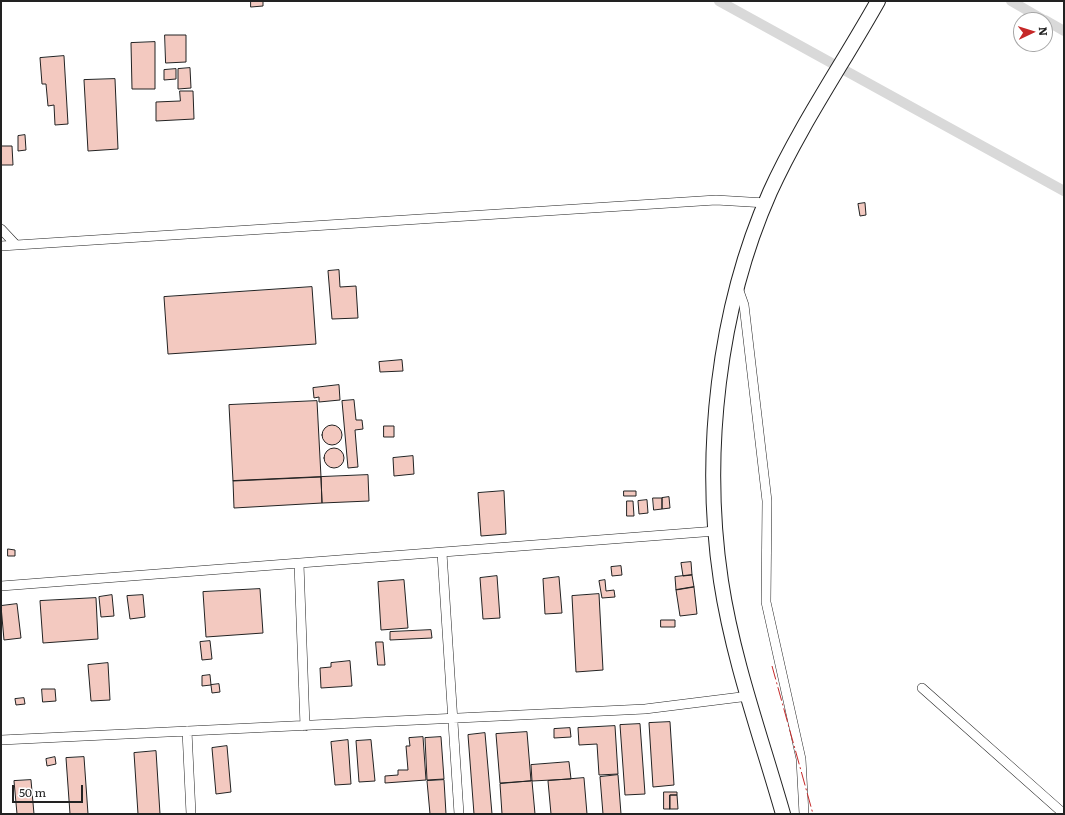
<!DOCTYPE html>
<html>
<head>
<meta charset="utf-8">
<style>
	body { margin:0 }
	#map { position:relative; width:1065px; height:815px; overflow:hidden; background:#fff; font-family:Literata,serif }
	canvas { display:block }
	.frame { position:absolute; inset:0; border:2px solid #222; pointer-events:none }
	.north { position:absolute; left:1013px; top:12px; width:40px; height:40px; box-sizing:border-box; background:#fff; border:1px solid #a7a7a7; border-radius:50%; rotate:86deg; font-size:11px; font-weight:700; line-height:16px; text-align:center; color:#222 }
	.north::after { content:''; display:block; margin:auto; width:14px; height:18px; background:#c62828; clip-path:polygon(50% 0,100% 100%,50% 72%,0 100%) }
	.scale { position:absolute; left:12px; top:785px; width:71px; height:18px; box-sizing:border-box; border:2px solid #222; border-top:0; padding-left:5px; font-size:12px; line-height:14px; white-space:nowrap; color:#222; -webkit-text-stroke:3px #fff; paint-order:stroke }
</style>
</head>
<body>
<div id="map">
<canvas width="1065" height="815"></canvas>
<div class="frame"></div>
<div class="north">N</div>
<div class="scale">50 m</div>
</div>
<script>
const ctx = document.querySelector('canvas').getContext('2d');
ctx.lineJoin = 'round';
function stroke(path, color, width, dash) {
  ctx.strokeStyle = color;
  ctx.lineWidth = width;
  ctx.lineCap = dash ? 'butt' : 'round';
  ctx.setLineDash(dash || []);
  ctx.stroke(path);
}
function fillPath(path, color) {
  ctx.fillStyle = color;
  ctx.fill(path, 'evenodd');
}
stroke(new Path2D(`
	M719,1L1064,191
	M1011,1L1044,20
	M1045,20L1064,31`), '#d9d9d9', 10);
const building = new Path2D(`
	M251,1H263V6L251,7Z
	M165,35H186V62L166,63Z
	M155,42V89H132L131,43Z
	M64,56L68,124L55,125L54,105L48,106L46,84H42L40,58Z
	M190,68L191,88L178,89V69Z
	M176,69V79L164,80V70Z
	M115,79L118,149L88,151L84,80Z
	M180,91H193L194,119L156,121V102L180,101Z
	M25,135L26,150L18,151V136Z
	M1,146H12L13,165H1Z
	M865,203L866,215L860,216L858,204Z
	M339,270L340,287L356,286L358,318L332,319L328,271Z
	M312,287L316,344L168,354L164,297Z
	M402,360L403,371L380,372L379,362Z
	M339,385L340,400L319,402V397L314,398L313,388Z
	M354,400L356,420H362L363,429L355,430L358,467L348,468L342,401Z
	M317,401L321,477L233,481L229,405Z
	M322 435a10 10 0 1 1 20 0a10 10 0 1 1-20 0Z
	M384,426H394V437H384Z
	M324 458a10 10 0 1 1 20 0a10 10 0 1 1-20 0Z
	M413,456L414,474L394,476L393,458Z
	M368,475L369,501L322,503L321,477Z
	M321,477L322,503L234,508L233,481Z
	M504,491L506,534L481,536L478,493Z
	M624,491H636V496H624Z
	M669,497L670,508L662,509V498Z
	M653,498H662V509L654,510Z
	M647,500L648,513L639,514L638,501Z
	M627,501H633L634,516H627Z
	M8,549L15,550V556H8Z
	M691,562L692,575L683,576L681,563Z
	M621,566L622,575L612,576L611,567Z
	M692,575L694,587L676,590L675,577Z
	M497,576L500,618L483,619L480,578Z
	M559,577L562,613L545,614L543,579Z
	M404,580L408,628L381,630L378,582Z
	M605,580L606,591L614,590L615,597L602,598L599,581Z
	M694,587L697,614L680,616L676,590Z
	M260,589L263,633L206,637L203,592Z
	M599,594L603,670L576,672L572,596Z
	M112,595L114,616L101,617L99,597Z
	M143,595L145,617L130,619L127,596Z
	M96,598L98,639L43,643L40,601Z
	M17,604L21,638L4,640L1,606Z
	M661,620H675V627H661Z
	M431,630L432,638L390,640V632Z
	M210,641L212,659L202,660L200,642Z
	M376,642H383L385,665H378Z
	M350,661L352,686L321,688L320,668L331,667V663Z
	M108,663L110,700L91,701L88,665Z
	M210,675L211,685L202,686V676Z
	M219,684L220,692L212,693L211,685Z
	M42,689H55L56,701L43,702Z
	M24,698L25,704L16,705L15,699Z
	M670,722L674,785L653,787L649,723Z
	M640,724L645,794L625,795L620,725Z
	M615,726L618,774L599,775L597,744L579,745L578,728Z
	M570,728L571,737L554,738V729Z
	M527,732L531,781L500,783L496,734Z
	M485,733L492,814H474L468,735Z
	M423,737L426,780L385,783V776L398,775V770H408L406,746H410L409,738Z
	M441,737L444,779L427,780L425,738Z
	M348,740L351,784L335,785L331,742Z
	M371,740L375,781L359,782L356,741Z
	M227,746L231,792L216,794L212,748Z
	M156,751L160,814H138L134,753Z
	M55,757L56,764L47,766L46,759Z
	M84,757L88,814H70L66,758Z
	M569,762L571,779L532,781L531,765Z
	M618,775L621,814H603L600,777Z
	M584,778L587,814H551L548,781Z
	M31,780L34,814H17L14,781Z
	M444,780L446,814H430L427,781Z
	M532,781L535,814H502L500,784Z
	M664,792H677V795H670V809H664Z
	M670,795H677L678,809H670Z`);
fillPath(building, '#f3c9c0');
stroke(building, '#222', 1);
const street = new Path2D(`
	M1,229L16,245
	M1,246L716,200L766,203
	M738,288L744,305L767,501L766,602L801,759L804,814
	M442,553L459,814
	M299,564L305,726
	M1,586L716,531
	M922,688L1064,814
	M187,731L191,814
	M1,740L645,709L749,696`);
const primary = new Path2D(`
	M783,814C761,737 733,660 721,581C702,455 718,309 770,192C800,126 842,65 878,1`);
stroke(street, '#222', 10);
stroke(primary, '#222', 16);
stroke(street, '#fff', 9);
stroke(primary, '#fff', 14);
stroke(new Path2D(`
	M772,666L813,814`), '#c62828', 1, [14, 3, 2, 3]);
</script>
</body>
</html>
